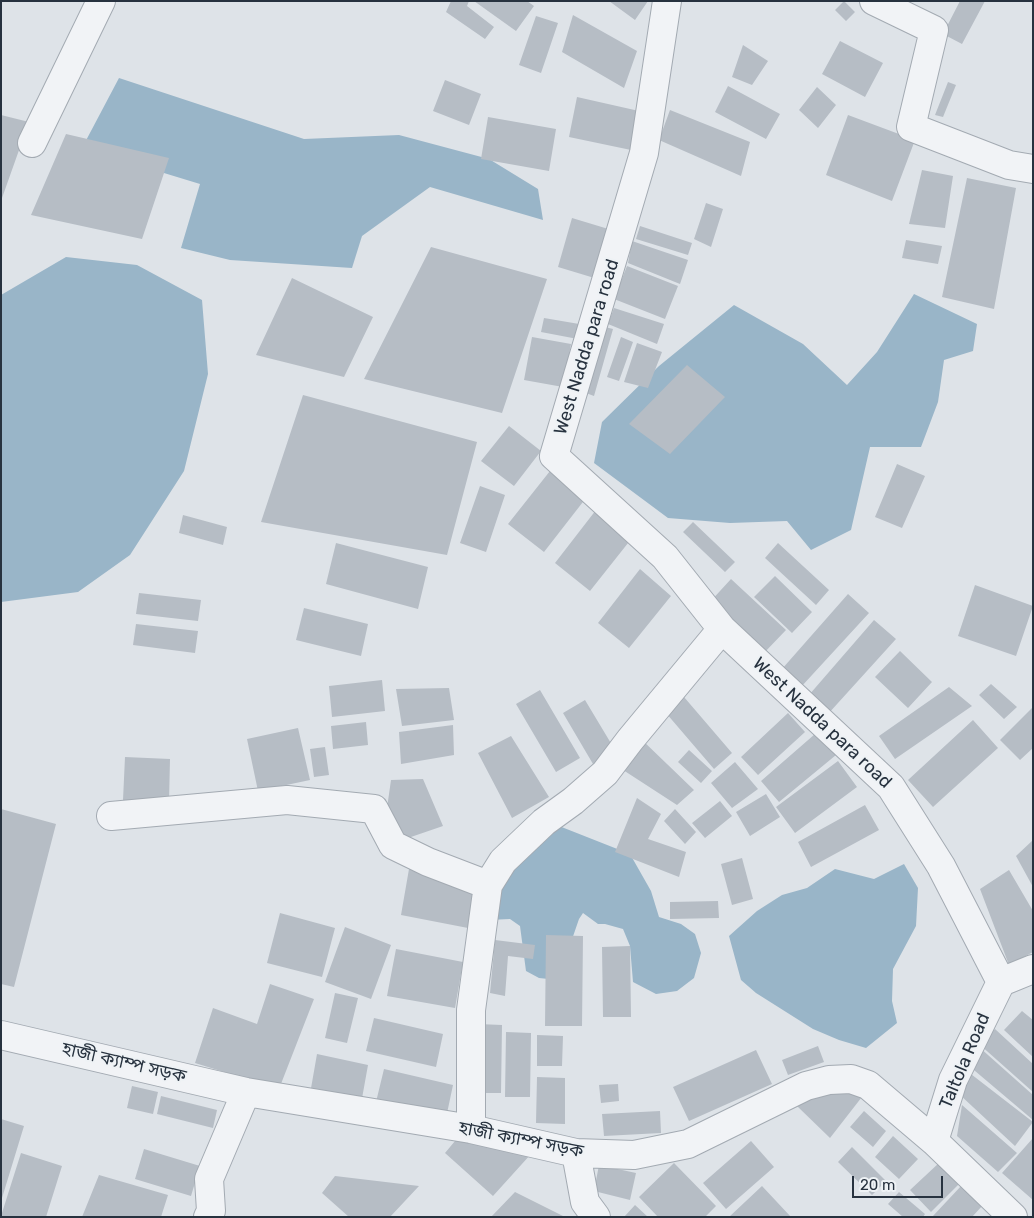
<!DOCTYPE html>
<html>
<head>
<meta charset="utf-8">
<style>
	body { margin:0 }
	#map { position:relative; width:1034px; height:1218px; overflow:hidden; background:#dee3e8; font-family:Rubik,sans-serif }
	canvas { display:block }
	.frame { position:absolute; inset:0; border:2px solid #27323f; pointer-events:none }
	.scale { position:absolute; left:852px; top:1176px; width:91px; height:22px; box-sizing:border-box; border:2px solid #27323f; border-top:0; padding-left:6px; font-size:15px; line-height:18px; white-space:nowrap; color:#27323f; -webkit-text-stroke:4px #eef2f5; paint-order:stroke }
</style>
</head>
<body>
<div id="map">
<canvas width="1034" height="1218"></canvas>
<div class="frame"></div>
<div class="scale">20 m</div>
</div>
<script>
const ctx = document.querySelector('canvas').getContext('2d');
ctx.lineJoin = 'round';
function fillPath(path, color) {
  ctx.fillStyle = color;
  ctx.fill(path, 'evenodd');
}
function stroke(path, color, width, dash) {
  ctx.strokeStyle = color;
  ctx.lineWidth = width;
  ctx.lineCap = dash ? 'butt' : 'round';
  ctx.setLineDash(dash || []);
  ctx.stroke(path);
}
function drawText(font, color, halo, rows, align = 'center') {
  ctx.font = font + ' Rubik,"Noto Sans Bengali",sans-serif';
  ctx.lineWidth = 4;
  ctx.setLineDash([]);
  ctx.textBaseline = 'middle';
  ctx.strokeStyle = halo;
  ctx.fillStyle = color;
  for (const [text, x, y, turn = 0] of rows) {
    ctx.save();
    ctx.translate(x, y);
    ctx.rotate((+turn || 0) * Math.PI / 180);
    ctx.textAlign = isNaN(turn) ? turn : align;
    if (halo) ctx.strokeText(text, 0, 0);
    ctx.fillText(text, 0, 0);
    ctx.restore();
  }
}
fillPath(new Path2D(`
	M119,78L304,139L399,135L489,159L538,189L543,220L430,187L362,236L352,268L230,260L181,248L200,184L82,148Z
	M66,257L137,265L202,300L208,374L184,471L130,555L78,592L1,602V295Z
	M914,294L977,324L973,351L944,360L938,402L921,447H870L851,530L811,550L787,521L730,523L668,518L594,463L602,422L659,366L734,305L803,344L847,385L877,352Z
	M559,826L630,854L651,891L659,917L681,924L695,934L701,953L694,978L677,991L656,994L633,982L630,946L623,929L605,924H598L583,913L579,919L558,980L539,978L526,971L520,926L510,919L488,920L491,886Z
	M904,864L918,888L916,926L893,969L892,1001L897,1023L866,1048L839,1040L813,1029L756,993L741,980L729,936L757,911L782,895L807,888L835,869L874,879Z`), '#99b5c8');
fillPath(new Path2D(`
	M451,1H469L467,6L494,27L485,39L446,12Z
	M474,1H527L534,6L516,31Z
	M609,1H648L635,20Z
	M844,1L855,12L846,21L835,10Z
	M960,1H985L962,44L943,34Z
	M573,15L637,51L624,88L562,52Z
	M536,16L558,23L541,73L519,65Z
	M840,41L883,63L865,97L822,74Z
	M743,45L768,61L752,85L732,77Z
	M445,80L481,94L469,125L433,111Z
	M948,82L956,85L943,117L935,115Z
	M728,86L780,114L766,139L715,112Z
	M817,87L836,105L818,128L799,110Z
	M577,97L639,111L631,150L569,137Z
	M670,110L750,142L741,176L659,140Z
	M1,115L29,122L2,198H1Z
	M848,115L915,140L892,201L826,175Z
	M488,117L556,129L549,171L481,159Z
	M66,134L169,158L142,239L31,215Z
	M922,170L953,176L945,228L909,224Z
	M967,178L1016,188L994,309L942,297Z
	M706,203L723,209L711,247L694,239Z
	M572,218L615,231L601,280L558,267Z
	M640,226L692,243L688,255L636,239Z
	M906,240L942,246L938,264L902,258Z
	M632,241L688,260L680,284L628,263Z
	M431,247L547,279L502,413L364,379Z
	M627,266L678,286L665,319L614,299Z
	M292,278L373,317L344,377L256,355Z
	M614,308L664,324L657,344L608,324Z
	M544,318L585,325L583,340L541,332Z
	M605,327L613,329L594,396L586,393Z
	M532,337L571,344L563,387L524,380Z
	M621,337L633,342L619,381L607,377Z
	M637,343L662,352L648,388L624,382Z
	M687,365L725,397L670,454L629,424Z
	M303,395L477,442L447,555L261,522Z
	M509,426L541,451L514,486L481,461Z
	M897,464L925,476L902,528L875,517Z
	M550,471L586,498L544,552L508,524Z
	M480,486L505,495L486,552L460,543Z
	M596,510L632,538L590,591L555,563Z
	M183,515L227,527L223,545L179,533Z
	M693,522L735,562L725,572L683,532Z
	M336,543L428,567L418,609L326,584Z
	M778,543L829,590L816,605L765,558Z
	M640,569L671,596L629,648L598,623Z
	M775,576L812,612L792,633L754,597Z
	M731,579L786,630L763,654L709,603Z
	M975,585L1033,606L1016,656L958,636Z
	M139,593L201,600L198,621L136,614Z
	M848,594L869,613L801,687L782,669Z
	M304,608L368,624L361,656L296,640Z
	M874,620L896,639L828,714L809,695Z
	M136,624L198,631L195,653L133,645Z
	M900,651L932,682L908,708L875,677Z
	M382,680L385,711L332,717L329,686Z
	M991,684L1017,707L1004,719L979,695Z
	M949,687L972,706L895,759L879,736Z
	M449,688L454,720L402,726L396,689Z
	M540,690L580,758L556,772L516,704Z
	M684,697L732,753L714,769L666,713Z
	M585,700L615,750L593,764L563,713Z
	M1033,707V748L1020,760L1000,740Z
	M788,713L805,732L758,775L741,757Z
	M973,720L998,748L933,807L908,780Z
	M366,722L368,745L333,749L331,726Z
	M453,725L454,755L401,764L399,732Z
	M298,728L310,780L258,791L247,739Z
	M815,734L836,755L779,802L761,781Z
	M511,736L549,797L512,818L478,753Z
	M640,738L694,790L677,805L620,768Z
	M325,747L329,775L314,777L310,749Z
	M689,750L712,771L701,783L678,762Z
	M125,757L170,759L169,802L123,800Z
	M838,761L857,787L795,833L776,807Z
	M735,762L758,789L732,808L711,783Z
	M423,779L443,826L408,838L385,822L391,780Z
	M766,794L780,817L750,836L736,812Z
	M637,798L661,814L648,839L686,852L679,877L615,852Z
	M720,801L732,816L705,838L692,823Z
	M865,805L879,830L811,867L798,842Z
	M1,809L56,824L14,987L1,984Z
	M675,809L696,832L685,844L664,821Z
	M1033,840V887L1016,856Z
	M742,858L753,899L732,905L721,864Z
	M409,869L476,881L468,928L401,915Z
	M1009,870L1033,911V952L1009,965L980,889Z
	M718,901L719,918L670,919V902Z
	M280,913L335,928L322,977L267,963Z
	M345,927L391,945L371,999L325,982Z
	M546,935L583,936L582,1026H545Z
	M495,940L535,945L533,959L508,956L505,996L490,993Z
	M630,946L631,1017H603L602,947Z
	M396,949L463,962L455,1008L387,996Z
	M270,984L314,999L279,1089L195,1063L213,1008L257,1024Z
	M335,993L358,998L347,1043L325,1038Z
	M1022,1011L1033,1020V1057L1004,1030Z
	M374,1018L443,1034L436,1067L366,1051Z
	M478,1024L502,1025L501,1093H477Z
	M995,1029L1033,1064V1092L979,1044Z
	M506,1032L531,1033L530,1097H505Z
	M537,1035L563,1036L562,1066H537Z
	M818,1046L824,1062L788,1075L782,1060Z
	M979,1047L1033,1095V1120L968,1065Z
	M756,1050L772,1084L689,1121L673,1087Z
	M317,1054L368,1065L361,1104L310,1094Z
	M384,1069L453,1085L446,1118L376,1102Z
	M967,1071L1033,1122L1015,1146L959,1094Z
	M537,1077L565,1078V1124L536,1123Z
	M618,1084L619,1101L601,1103L599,1085Z
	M132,1086L158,1092L153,1114L127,1108Z
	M820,1088L865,1093L830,1138L797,1106Z
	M161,1096L217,1110L213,1128L157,1114Z
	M962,1105L1017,1153L998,1172L957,1136Z
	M660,1111L661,1133L604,1136L602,1114Z
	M864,1111L886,1131L873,1147L850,1127Z
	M1,1119L24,1126L2,1198H1Z
	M460,1135L531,1154L493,1196L445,1153Z
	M893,1136L918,1159L899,1179L875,1157Z
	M1033,1138V1200L1002,1173Z
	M751,1141L774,1167L726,1209L703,1183Z
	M852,1147L886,1181L872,1195L838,1162Z
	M144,1149L200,1166L191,1196L135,1179Z
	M21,1153L62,1166L46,1217L1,1216Z
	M940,1162L960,1183L931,1212L910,1190Z
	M674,1163L716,1206L705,1217H658L639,1197Z
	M599,1165L636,1173L630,1200L594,1191Z
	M99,1175L168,1195L161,1217H82Z
	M335,1176L419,1186L390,1217H349L322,1193Z
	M962,1185L983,1205L972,1217H932Z
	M762,1186L791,1217H729Z
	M515,1192L565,1217H491Z
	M899,1192L925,1214L923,1217H903L888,1204Z
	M635,1205L648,1217H624Z`), '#b6bdc5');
const minor = new Path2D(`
	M667,1L644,153L554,456L665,557L722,629L891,787L941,866L1001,982
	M874,1L934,30L911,127L1009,165L1033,169
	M32,143L101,1
	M111,816L287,800L374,809L393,845L428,862L488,885
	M1001,982L1033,969
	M1,1035L246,1092L471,1129L576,1153L634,1155L688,1144L806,1086L829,1080L851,1079L868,1085L934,1141L1013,1217
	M471,1129V1010L488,885L503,861L544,822L573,801L605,773L630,740L722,629
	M934,1141L953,1080L1001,982
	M576,1153L585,1202L596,1217
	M208,1217L211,1211L209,1179L246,1092`);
stroke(minor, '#a3aab2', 30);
stroke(minor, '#f1f3f6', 28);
drawText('18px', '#27323f', '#eef2f5', [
	["West Nadda para road",587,347,-73],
	["West Nadda para road",822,723,43],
	["Taltola Road",965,1061,-67],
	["হাজী ক্যাম্প সড়ক",124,1063,13],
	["হাজী ক্যাম্প সড়ক",521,1140,11]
]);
</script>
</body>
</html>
